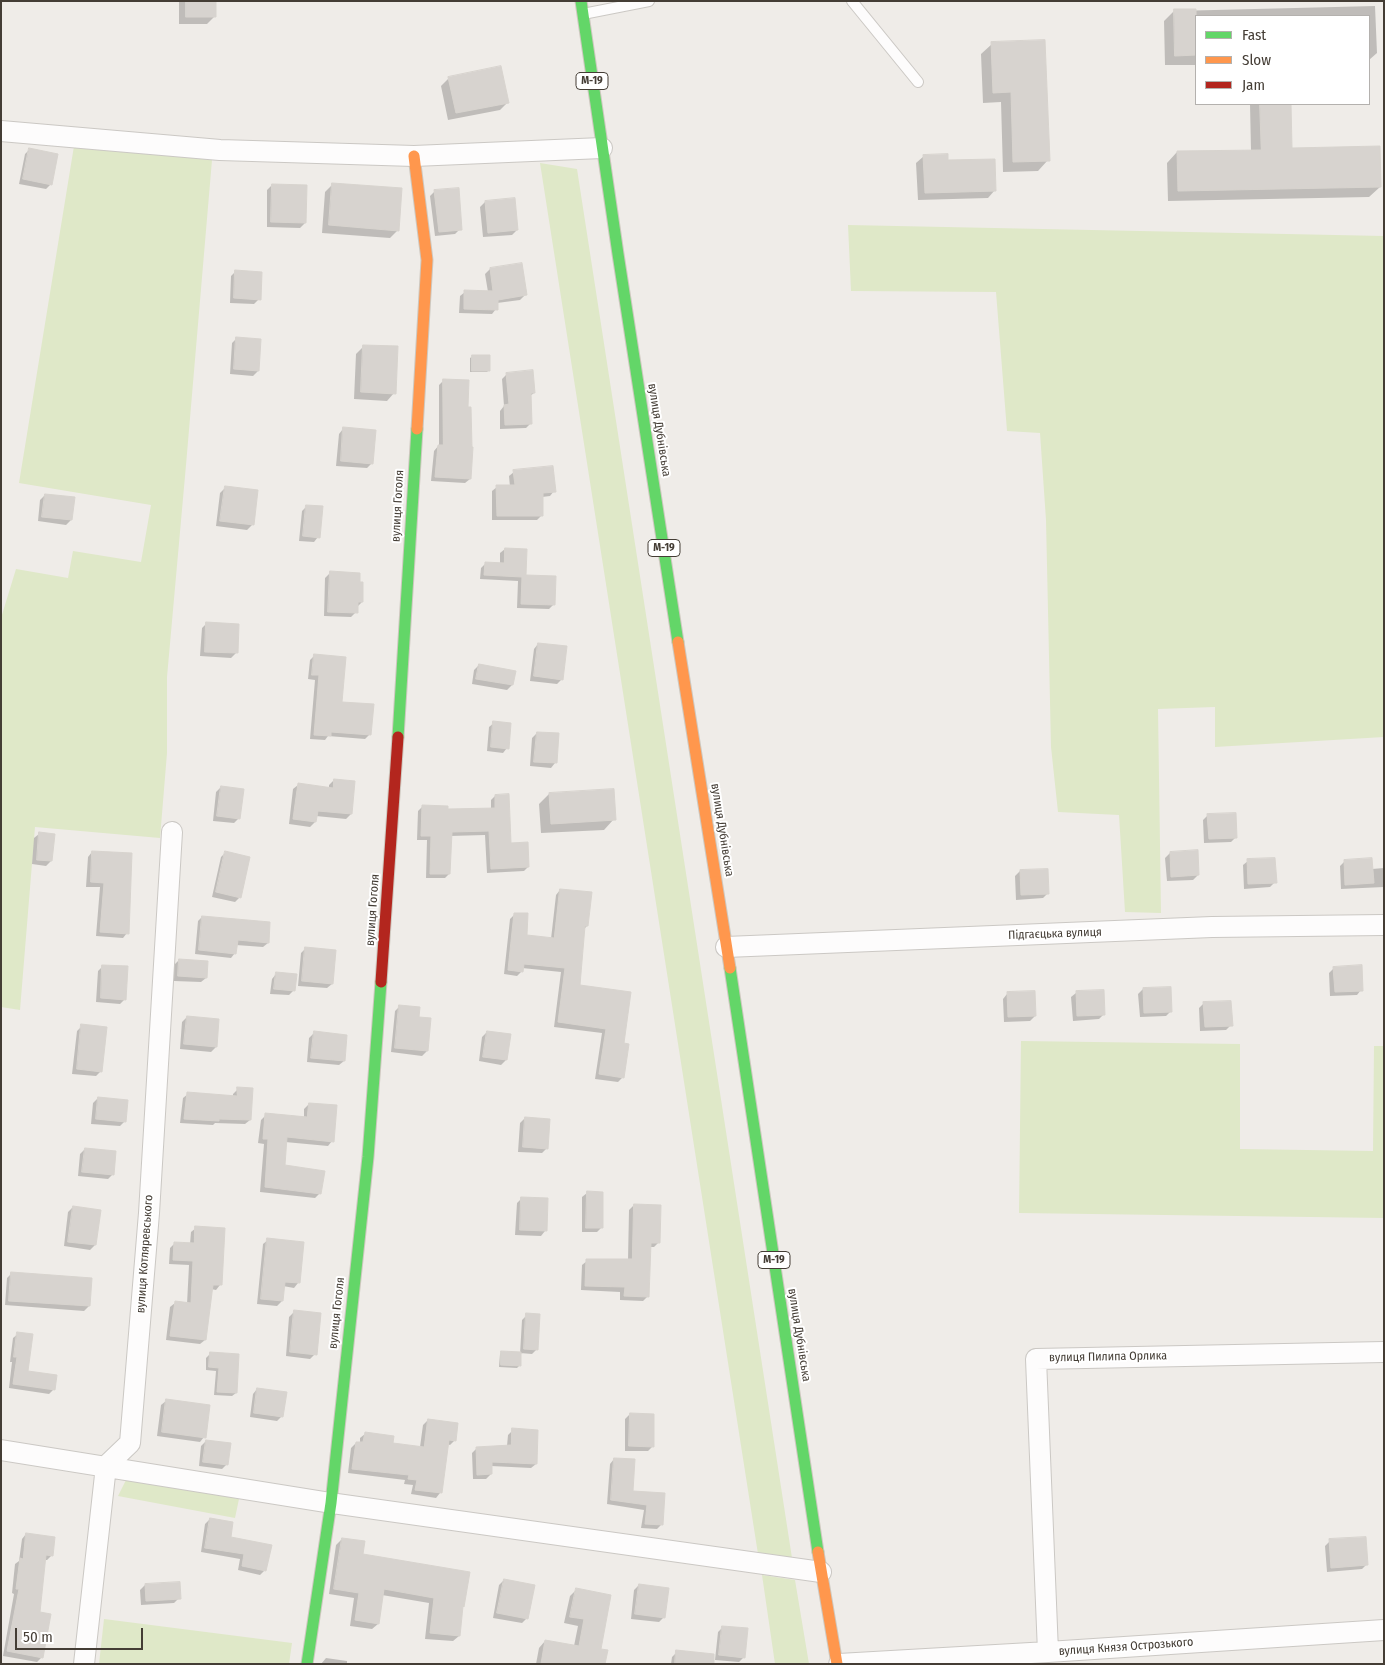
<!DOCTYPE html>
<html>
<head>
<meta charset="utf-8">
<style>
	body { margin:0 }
	#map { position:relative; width:1385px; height:1665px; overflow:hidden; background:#efece8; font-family:"Fira Sans Condensed",sans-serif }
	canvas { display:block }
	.frame { position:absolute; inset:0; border:2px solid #443d35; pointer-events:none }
	.legend { position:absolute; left:1195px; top:15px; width:175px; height:90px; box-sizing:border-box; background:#fff; border:1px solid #b4b1ae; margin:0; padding:6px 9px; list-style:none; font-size:15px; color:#443d35 }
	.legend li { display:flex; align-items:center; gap:10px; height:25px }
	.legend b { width:25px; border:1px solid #b4b1ae }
	.scale { position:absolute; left:15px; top:1628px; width:128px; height:22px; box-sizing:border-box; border:2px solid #443d35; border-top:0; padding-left:6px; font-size:15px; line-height:18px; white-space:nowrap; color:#443d35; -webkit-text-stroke:4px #fff; paint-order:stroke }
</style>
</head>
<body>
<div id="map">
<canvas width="1385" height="1665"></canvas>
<div class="frame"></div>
<ul class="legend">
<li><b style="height:6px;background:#63d668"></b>Fast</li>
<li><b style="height:6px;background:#ff974d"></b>Slow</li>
<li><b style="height:6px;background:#b3261e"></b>Jam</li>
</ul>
<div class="scale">50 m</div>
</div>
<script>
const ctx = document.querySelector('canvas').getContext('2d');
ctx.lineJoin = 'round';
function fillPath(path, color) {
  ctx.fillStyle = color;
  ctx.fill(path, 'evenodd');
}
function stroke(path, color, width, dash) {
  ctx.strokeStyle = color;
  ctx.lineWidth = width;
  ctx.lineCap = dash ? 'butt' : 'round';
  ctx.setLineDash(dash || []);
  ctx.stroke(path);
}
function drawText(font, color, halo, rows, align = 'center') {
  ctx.font = font + ' "Fira Sans Condensed",sans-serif';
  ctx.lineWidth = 4;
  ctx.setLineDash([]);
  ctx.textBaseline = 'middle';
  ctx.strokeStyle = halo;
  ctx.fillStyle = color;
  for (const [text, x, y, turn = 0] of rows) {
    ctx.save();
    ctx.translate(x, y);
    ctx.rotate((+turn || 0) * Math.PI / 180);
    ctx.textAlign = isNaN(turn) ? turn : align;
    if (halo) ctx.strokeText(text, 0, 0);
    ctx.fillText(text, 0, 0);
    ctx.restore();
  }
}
fillPath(new Path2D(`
	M74,146L212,160L186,465L167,677V753L160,838L35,827L20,1010L1,1007V618L16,569L68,578L73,551L141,562L151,505L19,483Z
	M540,163L577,169L792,1558L758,1554Z
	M848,225L1384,236V737L1215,747V707L1158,709L1161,913L1125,912L1119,815L1058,812L1051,747L1046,520L1040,433L1007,431L996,292L851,291Z
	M1021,1041L1240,1044V1149L1373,1151L1374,1046H1384V1218L1019,1213Z
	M127,1478L239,1499L235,1518L118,1496Z
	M762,1575L795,1580L809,1664H775Z
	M104,1619L292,1643L289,1664H99Z`), '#dfe8c8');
fillPath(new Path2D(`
	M179,1H215V16L207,24H179Z
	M1375,6L1377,53L1369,60V16H1196V65H1165L1164,21L1174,11Z
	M992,44L1048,160L1038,171L1003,172L1001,102L983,103L981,54Z
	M449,78L507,103L500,110L448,120L441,86Z
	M1250,104H1290L1291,149L1380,187L1369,197L1168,201L1167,163L1177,152L1251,151Z
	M30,149L51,184L46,189L19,184L25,154Z
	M924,156L947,162L995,190L988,198L918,200L916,163Z
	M333,184L398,230L390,238L322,233L325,192Z
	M272,185L305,223L300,228L267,227V190Z
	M435,191L460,229L455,234L435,236L430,196Z
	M485,202L517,230L512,235L483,237L480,207Z
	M490,269L525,295L520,300L497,303L496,309L492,314L459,313L460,296L465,292H488L485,274Z
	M236,271L259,299L254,304L230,303L231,276Z
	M237,338L258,371L253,376L230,374L232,343Z
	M364,346L394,393L387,401L354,399L356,354Z
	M473,356L489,370L487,372H470V358Z
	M507,374L534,393L530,396L531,423L526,428L500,429V411L504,406L502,379Z
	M444,380L467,409L470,479L465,483L431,481L434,451L439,445V385Z
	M343,429L372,463L367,468L336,466L339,434Z
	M514,472L554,491L550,496L542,497V515L537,520H492V491L497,487H510L509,476Z
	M225,488L252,525L247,530L216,526L220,493Z
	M45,495L71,520L66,525L38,521L40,500Z
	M307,506L318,537L314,542L299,541L302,511Z
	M505,549L525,576L554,604L549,609L517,608L518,581L480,579L481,568L486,563L500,564V553Z
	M330,573L362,602L357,607L356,612L351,617L324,616L325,578Z
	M207,623L236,653L231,658L200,656L202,628Z
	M538,644L562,679L557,684L530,681L534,649Z
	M315,655L341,703L370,734L365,739L328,736L325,740L310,739L315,680L308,679L310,660Z
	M479,665L514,672L512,685L507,690L472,684L474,670Z
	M494,723L507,748L503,753L487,751L489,727Z
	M537,733L555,763L551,768L530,766L532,738Z
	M334,780L351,814L346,819L316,816L315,822L310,827L289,824L293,789L298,785L329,789V785Z
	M221,787L239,818L234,823L213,821L216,792Z
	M549,794L614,819L604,830L541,833L539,804Z
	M495,796L510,844L528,867L524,871L487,873L485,835L450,836L449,874L445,878H426L427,840H417L418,811L423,806L446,811L491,810V800Z
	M1208,815L1236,837L1231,842L1204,843L1203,820Z
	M39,834L51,861L46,866L32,864L34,838Z
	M92,852L127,933L123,938L96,936L100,887H86L88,857Z
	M226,852L240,897L235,902L212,897L221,857Z
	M1170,853L1198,875L1193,880L1167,881L1165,858Z
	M1248,861L1275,882L1270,887L1244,889L1243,865Z
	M1345,861L1372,869L1384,868V887L1341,889L1340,866Z
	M1020,871L1048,893L1043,898L1016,900L1015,876Z
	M560,890L587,926L584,929L578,986L622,1044V1078L618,1082L595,1079L602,1033L554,1027L561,972L522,968V971L517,976L504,974L510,919L515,914L526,936L551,939L556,895Z
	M202,917L268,943L263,947L236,945L235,953L231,958L195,954L198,921Z
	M306,948L332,984L327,988L298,986L301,953Z
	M179,960L206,978L201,982L174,981V965Z
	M103,966L125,999L120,1004L96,1002L98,971Z
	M1334,968L1361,990L1357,995L1330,996L1329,973Z
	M276,974L294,990L289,995L270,994L272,979Z
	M1143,989L1171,1011L1166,1016L1140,1017L1138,994Z
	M1076,993L1104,1014L1099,1019L1073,1021L1071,997Z
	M1007,994L1035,1016L1030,1021L1004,1022L1003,999Z
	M1204,1003L1231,1025L1226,1030L1200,1031L1199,1008Z
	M400,1006L417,1018L427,1051L422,1056L391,1052L395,1011Z
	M187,1017L216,1047L211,1052L180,1049L182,1022Z
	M82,1026L101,1071L96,1076L72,1074L77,1031Z
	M487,1032L506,1060L501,1065L479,1061L482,1037Z
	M314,1033L344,1061L339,1065L307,1062L309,1038Z
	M238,1089L250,1120L245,1124L215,1123L213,1125L180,1123L183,1098L188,1094L233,1097V1094Z
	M98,1098L125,1121L120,1126L91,1124L93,1103Z
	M309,1104L332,1141L328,1146L285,1142L283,1166L320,1193L315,1198L260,1192L264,1144L258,1143L261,1120L266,1115L304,1118V1109Z
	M525,1118L547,1148L542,1153L518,1152L520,1123Z
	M85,1149L113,1174L108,1179L78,1176L80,1154Z
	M587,1193L602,1227L597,1232H582V1197Z
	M522,1198L545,1231L541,1236L515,1235L517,1203Z
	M634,1205L659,1242L654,1247H649L648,1296L643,1301L620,1300V1292L581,1290L582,1265L587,1261L628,1260L629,1210Z
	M73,1207L95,1245L90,1250L64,1246L68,1212Z
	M196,1228L220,1285L216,1290L211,1289L205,1340L200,1344L166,1340L170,1307L175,1303L187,1304L189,1265L169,1264L170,1248L175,1243L190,1244L191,1232Z
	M268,1240L298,1283L294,1288L283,1286L282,1301L277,1306L257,1304L263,1244Z
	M12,1273L89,1306L84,1311L5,1305L7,1278Z
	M294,1312L315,1354L310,1359L286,1356L289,1317Z
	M527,1315L537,1349L532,1354L520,1353L519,1366L517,1368L499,1367L500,1354L502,1352L520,1354L522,1320Z
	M18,1334L27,1372L54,1389L49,1394L9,1388L12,1362H10L13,1338Z
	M210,1354L236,1393L232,1396L214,1395L216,1371L206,1370V1358Z
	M257,1389L282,1416L277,1421L250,1417L253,1394Z
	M166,1401L204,1437L200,1442L157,1436L161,1405Z
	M630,1414L653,1446L648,1451H625V1419Z
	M428,1420L455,1440L450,1445L447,1444L440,1493L436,1498L411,1494L413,1485L404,1484L405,1480L348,1473L351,1448L356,1443H360V1438L365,1434L392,1444L420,1447L423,1425Z
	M513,1430L536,1464L531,1468L491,1466V1474L486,1479H473L472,1453L477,1448L507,1446L508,1435Z
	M206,1441L227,1464L222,1469L199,1466L201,1446Z
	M614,1459L632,1493L663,1495L661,1525L657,1529L641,1528L644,1510L607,1504L610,1464Z
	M210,1519L265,1570L260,1575L238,1570L240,1559L201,1552L205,1524Z
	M26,1534L52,1555L47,1560H44L39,1613L42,1657L37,1662L3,1656L14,1594L12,1593L15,1564L19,1561L22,1539Z
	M342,1539L362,1555L463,1606L462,1607L459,1636L453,1641L425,1639L429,1603L382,1595L378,1624L372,1629L350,1626L354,1598L329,1594L336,1545Z
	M1330,1541L1367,1564L1362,1569L1327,1572L1325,1546Z
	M504,1580L527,1618L522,1623L493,1618L499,1585Z
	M145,1585L179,1598L174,1603L141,1605L140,1590Z
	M639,1585L664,1617L659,1622L631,1619L634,1590Z
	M576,1590L604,1664H536L539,1648L545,1641L574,1646L578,1626L564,1623L570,1596Z
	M723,1627L744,1657L739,1662L715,1660L718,1632Z
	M677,1652L689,1664H671L672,1657Z
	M326,1658L347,1661V1664H321Z`), '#0003');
const building = new Path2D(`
	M186,1H216V17H186Z
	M1174,9H1196V55L1175,56Z
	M1045,40L1050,161L1013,162L1011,92L993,93L991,42Z
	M501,66L509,103L456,113L448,77Z
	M1260,104H1291L1292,148L1380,146L1381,187L1178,191L1177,151L1261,150Z
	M29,148L58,154L52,185L23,179Z
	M948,154V160L995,159L996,191L925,193L923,155Z
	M332,183L402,188L399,231L329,225Z
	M272,184L307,185L306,223L271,222Z
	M459,188L462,230L439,232L434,190Z
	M515,198L518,230L488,233L485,201Z
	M522,263L527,295L498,300V310L464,309V290L493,291L490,268Z
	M235,270L262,272L261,300L234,298Z
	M236,337L261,339L259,371L234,369Z
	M363,345L398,346L396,394L361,392Z
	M472,355H490V371H472Z
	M533,370L535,393H531L532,424L505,425L504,405L509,404L506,373Z
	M443,379L469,380L468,407H471L472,447H473L471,479L435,477L438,445H443Z
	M343,427L376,430L373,464L341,461Z
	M553,466L556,492L543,493V516H497L496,485H515L513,470Z
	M225,486L258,490L254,525L220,521Z
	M45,494L75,497L72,520L42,517Z
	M306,505L323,506L320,538L303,536Z
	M505,548L527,549L526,575L556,576L555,605L521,604L522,577L484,575L485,562L504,563Z
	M330,571L360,573V582H363V602H358V613L328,612Z
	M206,622L239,624L238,653L205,652Z
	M538,643L567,646L563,680L534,676Z
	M314,654L346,657L342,702L374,704L371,735L331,732V736L314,735L319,675H312Z
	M479,664L516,671L513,685L476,679Z
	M493,721L511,723L509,749L491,747Z
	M537,732L559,733L557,763L534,762Z
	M334,779L355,781L352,814L318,811L316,822L293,819L298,783L333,788Z
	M221,786L244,789L240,819L217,816Z
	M614,789L616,820L551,824L549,793Z
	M509,794L511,843L528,842L529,867L491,869L489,831L452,832L450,874H430L431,836H421L422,805L448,806V809L495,808V795Z
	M1236,813L1237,838L1209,839L1207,814Z
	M39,832L55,834L52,861L37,860Z
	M1198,850L1199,875L1171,877L1170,852Z
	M92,851L132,853L129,934L100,932L104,883L91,882Z
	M225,851L250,857L241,898L216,892Z
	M1275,858L1277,883L1248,884L1247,859Z
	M1372,858L1374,883L1345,885L1344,860Z
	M1048,869L1049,894L1021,895L1020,870Z
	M560,889L592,892L588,926H585L580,985L631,992L624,1043L629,1044L624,1078L599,1074L606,1029L558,1022L565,968L524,964L523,972L508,970L514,913H528L527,935L554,938Z
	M202,916L270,922L269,943L238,940L236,954L199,950Z
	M305,947L336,950L333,984L302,981Z
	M179,959L208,961L207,978L178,976Z
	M102,965L128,966L126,1000L101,998Z
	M1362,965L1363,991L1335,992L1333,967Z
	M276,972L297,974L295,991L274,989Z
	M1171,987L1172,1012L1144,1013L1143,988Z
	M1104,990L1105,1015L1077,1016L1076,991Z
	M1035,991L1036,1016L1008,1017L1007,992Z
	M1231,1001L1233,1026L1205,1027L1203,1002Z
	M399,1005L420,1007L419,1017L431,1018L428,1051L395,1048Z
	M187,1016L219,1019L217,1047L184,1044Z
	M81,1024L107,1027L102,1072L77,1069Z
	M314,1031L347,1035L345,1061L311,1058Z
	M487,1031L511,1034L507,1060L483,1057Z
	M237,1087L253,1088L251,1120L219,1119V1121L184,1119L187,1092L237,1096Z
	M98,1097L128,1100L126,1122L96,1119Z
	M309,1103L337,1105L334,1142L287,1137L285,1165L325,1171L321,1194L265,1187L268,1139H263L265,1113L307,1117Z
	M525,1117L550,1119L548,1149L523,1147Z
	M85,1148L116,1151L114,1175L82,1172Z
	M587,1191L603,1192V1228H586Z
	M521,1197L548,1198L547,1231L520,1230Z
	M634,1204L661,1205L660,1243H651L649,1297L624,1296L625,1287L585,1286L586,1259H632Z
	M73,1206L101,1210L96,1245L68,1242Z
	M195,1226L225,1228L222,1285H213L206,1340L170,1336L175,1301L191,1303L193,1261L173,1260L174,1242L194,1243Z
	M267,1238L304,1242L300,1283L285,1282L283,1301L261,1299Z
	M11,1272L92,1278L90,1306L9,1301Z
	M294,1310L321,1313L317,1355L290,1352Z
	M526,1313L540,1314L538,1350L524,1349Z
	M17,1332L33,1334L28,1371L57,1375L55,1390L13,1384L17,1357H14Z
	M501,1351L521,1352V1366L501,1365Z
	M210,1352L239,1354L237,1393L217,1392L219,1368L209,1367Z
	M257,1388L287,1392L283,1417L254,1413Z
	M166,1399L210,1405L206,1438L162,1432Z
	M630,1413L654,1414V1447L629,1446Z
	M428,1419L458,1423L456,1441L449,1440L442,1493L415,1490L417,1480L408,1479L409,1475L352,1469L356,1442H363L365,1432L394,1436L393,1443L424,1447Z
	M512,1428L538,1430L537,1464L492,1462V1474L477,1475L476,1447L511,1445Z
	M206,1440L231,1443L228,1465L203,1462Z
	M614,1458L635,1459L633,1491L665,1493L663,1525L645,1524L647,1505L611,1500Z
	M210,1518L233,1522L231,1537L272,1545L266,1571L242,1566L244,1554L205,1548Z
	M26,1533L55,1537L53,1556L46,1555L40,1612L51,1614L43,1658L7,1651L19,1589H16L20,1558L23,1559Z
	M1366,1537L1368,1565L1331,1568L1329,1539Z
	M342,1538L365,1541L363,1554L470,1572L464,1607L463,1606L460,1636L430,1633L434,1598L384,1589L379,1624L355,1620L359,1593L334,1589Z
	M504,1579L535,1585L528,1619L497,1613Z
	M180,1582L181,1599L146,1601L145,1584Z
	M639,1584L669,1588L665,1618L635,1614Z
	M576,1588L611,1595L601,1649L608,1650L605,1664H541L545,1640L579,1646L584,1619L570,1617Z
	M722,1626L748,1628L745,1658L719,1655Z
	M676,1650L714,1654V1664H675Z`);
fillPath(building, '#d7d3cf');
stroke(building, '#d7d3ce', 1);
const lane = new Path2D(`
	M852,1L918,82
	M583,14L649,1`);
const street = new Path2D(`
	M1,131L220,150L414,156L602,148
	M726,947L1212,927L1384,925
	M1,1450L331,1503L821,1572
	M1048,1652L1036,1359L1384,1352
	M84,1664L106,1466L130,1443L149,1213L172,832
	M839,1664L1048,1652L1384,1630`);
const fast = new Path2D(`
	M581,1L618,254L678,642
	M398,737L417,429
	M730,968L818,1552
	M307,1664L331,1503L368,1157L381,982`);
const slow = new Path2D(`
	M414,156L427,260L417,429
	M678,642L730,968
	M818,1552L837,1664`);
const jam = new Path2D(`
	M381,982L398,737`);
stroke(lane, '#cbc8c4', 12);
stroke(street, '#cbc8c4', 22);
stroke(fast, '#cec8bf', 13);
stroke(slow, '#cec8bf', 13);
stroke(jam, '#cec8bf', 13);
stroke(lane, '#fdfcfc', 10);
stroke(street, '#fdfcfc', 20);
stroke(fast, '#63d668', 11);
stroke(slow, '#ff974d', 11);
stroke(jam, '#b3261e', 11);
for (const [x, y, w] of [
	[592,81,32],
	[664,548,32],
	[774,1260,32]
]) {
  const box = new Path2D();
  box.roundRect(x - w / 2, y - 8.5, w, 17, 4);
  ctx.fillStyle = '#fff';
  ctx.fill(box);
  stroke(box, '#443d35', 1);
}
drawText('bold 11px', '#443d35', null, [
	["М-19",592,81],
	["М-19",664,548],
	["М-19",774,1260]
]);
drawText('12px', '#443d35', '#fff', [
	["вулиця Дубнівська",659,430,81],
	["вулиця Гоголя",398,506,-87],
	["вулиця Дубнівська",722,830,81],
	["вулиця Гоголя",373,910,-86],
	["Підгаєцька вулиця",1055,934,-2],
	["вулиця Котляревського",145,1254,-86],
	["вулиця Гоголя",337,1313,-84],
	["вулиця Дубнівська",799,1335,81],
	["вулиця Пилипа Орлика",1108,1357,-1],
	["вулиця Князя Острозького",1126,1647,-4]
]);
</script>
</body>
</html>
